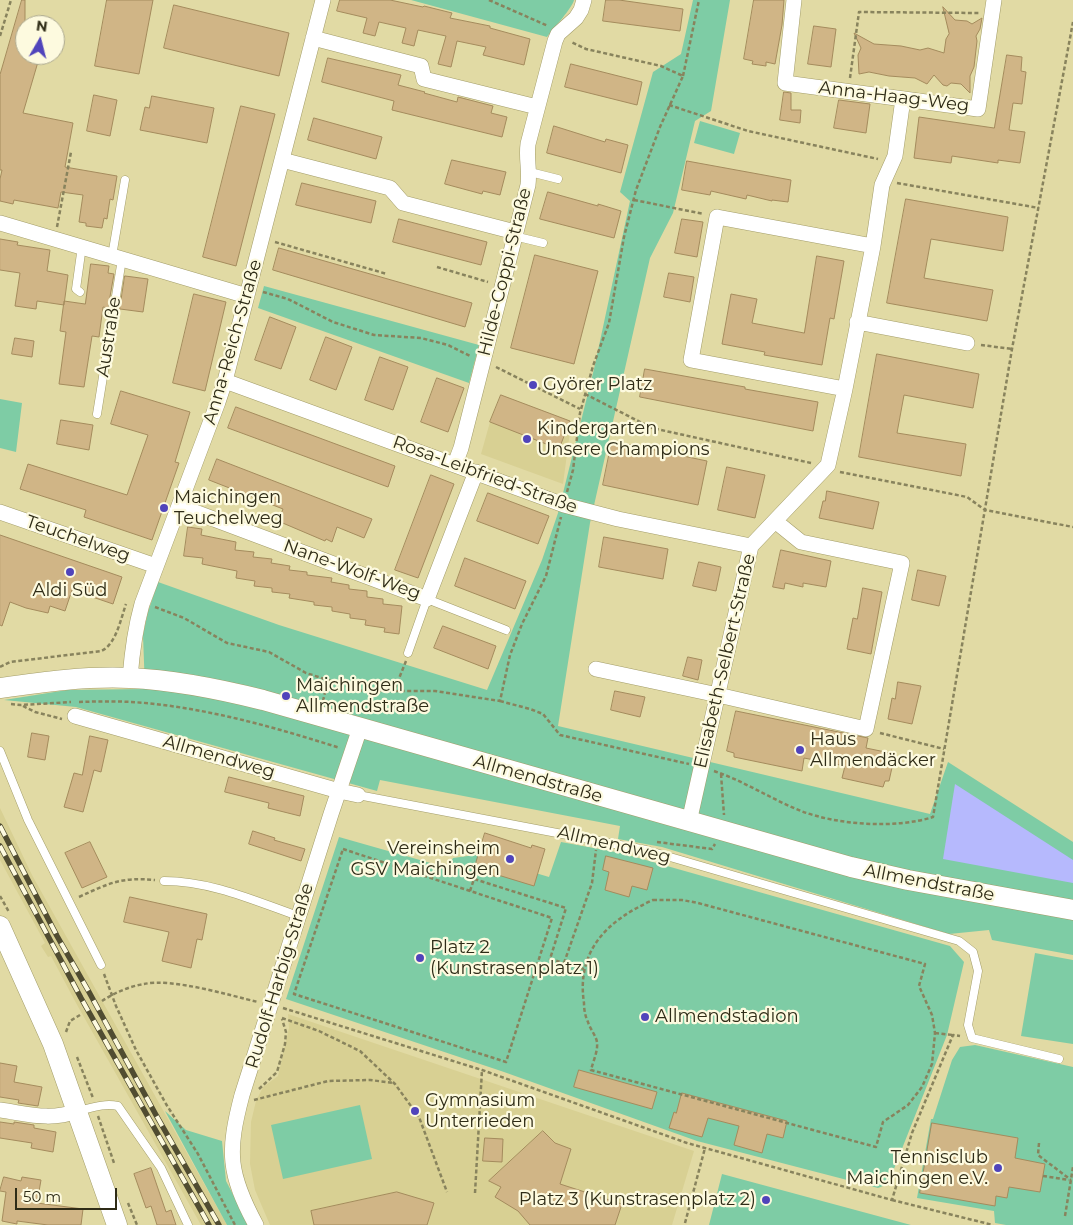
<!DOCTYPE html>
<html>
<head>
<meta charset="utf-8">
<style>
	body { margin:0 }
	#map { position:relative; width:1073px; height:1225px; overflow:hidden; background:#e1daa4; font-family:Montserrat,sans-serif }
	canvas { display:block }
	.north { position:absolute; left:15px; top:15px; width:50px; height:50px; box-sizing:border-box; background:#fdfadf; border:1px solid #aba88f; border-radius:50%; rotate:8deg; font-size:14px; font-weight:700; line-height:20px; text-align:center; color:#2f2c17 }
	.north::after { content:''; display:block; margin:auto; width:18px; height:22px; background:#5044bb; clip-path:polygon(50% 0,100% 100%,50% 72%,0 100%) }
	.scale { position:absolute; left:15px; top:1188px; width:102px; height:22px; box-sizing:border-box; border:2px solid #2f2c17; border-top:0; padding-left:6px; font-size:15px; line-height:18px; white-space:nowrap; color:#2f2c17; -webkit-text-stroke:4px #fdfadf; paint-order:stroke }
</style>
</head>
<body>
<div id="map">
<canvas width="1073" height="1225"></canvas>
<div class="north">N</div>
<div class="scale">50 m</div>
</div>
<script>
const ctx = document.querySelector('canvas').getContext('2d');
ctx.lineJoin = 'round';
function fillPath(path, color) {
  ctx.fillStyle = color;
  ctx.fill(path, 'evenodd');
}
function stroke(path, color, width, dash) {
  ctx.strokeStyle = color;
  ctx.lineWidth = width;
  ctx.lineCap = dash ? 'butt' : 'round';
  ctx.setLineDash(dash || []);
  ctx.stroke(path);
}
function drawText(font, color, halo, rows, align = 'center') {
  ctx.font = font + ' Montserrat,sans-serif';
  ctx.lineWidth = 4.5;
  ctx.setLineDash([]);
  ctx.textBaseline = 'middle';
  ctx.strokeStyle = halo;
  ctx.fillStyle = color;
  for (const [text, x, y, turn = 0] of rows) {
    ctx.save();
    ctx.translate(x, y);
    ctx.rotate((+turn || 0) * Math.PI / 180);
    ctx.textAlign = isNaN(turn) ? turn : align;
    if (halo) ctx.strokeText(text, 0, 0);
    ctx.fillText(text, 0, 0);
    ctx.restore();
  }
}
fillPath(new Path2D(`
	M501,395L570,421L571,424L563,484L481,454L490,422Z
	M0,808L32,875L227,1225H201L76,1003L51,956L48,957L41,946L45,943L0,860Z
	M288,1014L694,1151L672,1225H270L255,1190L250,1164L251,1122L256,1101L263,1087L278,1076L289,1028Z`), '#d8d093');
fillPath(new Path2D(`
	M411,0H574C573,7 553,29 547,37Z
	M693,0H730L711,111L695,121L673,213L650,258L590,523L558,726L930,814L948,762L1073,842V955L992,940L989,930L949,934L662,847L618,839L620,826L380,780L377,791L76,707L4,700L67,690L145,689L143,635L148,612L158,582L279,625L487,690L542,560L558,513L594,369L630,201L620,192L653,72L681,54Z
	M700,121L740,133L734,154L694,143Z
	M264,286L479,345L469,383L258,308Z
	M0,399L22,403L16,452L0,448Z
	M339,837L448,868L453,858L475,855L549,877L561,842L621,853L950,946L964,962L947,1035L888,1184L878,1188L697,1141L504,1072L286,999Z
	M1035,953L1073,960V1044L1021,1036Z
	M975,1045L1073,1067V1225H1006L995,1223L994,1211L917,1198L931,1119H933L952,1060L960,1047Z
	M360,1105L372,1159L283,1179L271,1125Z
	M165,1111L186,1130L222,1141L226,1181L249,1225H227Z
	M722,1174L911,1225H709Z`), '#7ecca5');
fillPath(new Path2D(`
	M955,784L1073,860V883L943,859Z`), '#b6b9fd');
const building = new Path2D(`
	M22,0H25V55H40L23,113L73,123L65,167L117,176L113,200L110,199L107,219L104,218L102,228L86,226V223L79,222L83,195L61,192L58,208L14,200L13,204L0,201V179L2,170H0V75Z
	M107,0H153L139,74L95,66Z
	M340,0H390L423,7L424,6L452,13L450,18L490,26V28L530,39L524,65L483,55L486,47L457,41L451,67L438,64L446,36L418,30L414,46L402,43L406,28L379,22L375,36L363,33L367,18L337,11Z
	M606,0H619L683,9L680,31L603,21Z
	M754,0H784L782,25L775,64L766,62V66L752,64L753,61L744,59Z
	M174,5L289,33L279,76L164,48Z
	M943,7L955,20L967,21L972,24L982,18L980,29L976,36L977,41L974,67L970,76V93L961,84L951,83L947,86L943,85L934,75L927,84L915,78L889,76L869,72L859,74L858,55L861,48L854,33L874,44L901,46L920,50L928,48L944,53L946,39L949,34Z
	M814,26L836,29L831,67L808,64Z
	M1007,55L1022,57L1021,71L1026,72L1022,104L1013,103L1009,130L1025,132L1020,163L998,160V163L952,156L951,163L914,158L919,117L994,128Z
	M328,58L401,75L398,85L425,92L424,93L457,102L458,97L493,106L491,113L507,117L502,137L392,110L394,101L322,82Z
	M571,64L642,82L637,105L565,87Z
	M784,92L791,93V110H801L800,123L780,120Z
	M94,95L117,100L110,136L87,131Z
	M152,96L214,108L207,143L140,130L145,107L149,108Z
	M839,100L870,104L866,133L834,128Z
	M241,106L275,114L236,266L203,257Z
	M314,118L382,137L376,159L308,140Z
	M554,126L605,142L606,139L628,145L621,173L547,153Z
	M452,160L506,172L500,195L483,191L482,194L445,184Z
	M687,161L791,180L788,202L772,200V201L747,195L746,199L711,191L710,195L682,190Z
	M302,183L376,201L371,223L296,205Z
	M548,192L598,206V204L621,211L614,238L540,219Z
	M906,199L1008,217L1003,251L931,239L924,278L993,290L987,321L887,303Z
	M399,219L487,242L481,265L393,242Z
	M682,219L703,222L697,257L675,253Z
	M0,239L18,242L17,245L50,250L47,271L68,275L64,305L37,301L36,309L15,306L20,273L0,270Z
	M279,248L472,303L465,327L273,270Z
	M535,255L598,271L574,364L511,348Z
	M817,256L844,261L834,319L830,318L822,365L764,355L765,352L722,344L731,294L757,299L752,323L804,333Z
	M91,264L109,266L108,273L114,274L108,308L103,307L99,337L92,336L84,387L59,384L66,332L60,331L64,301L85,304Z
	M669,273L694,277L690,302L664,297Z
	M125,276L148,279L143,312L120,309Z
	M194,294L226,302L205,391L173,383Z
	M270,317L296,327L281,369L255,360Z
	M326,337L352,347L336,390L310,380Z
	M15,338L34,341L32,357L12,354Z
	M877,354L979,374L973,408L904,395L897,433L966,444L961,476L859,457Z
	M380,357L408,367L393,410L365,400Z
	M645,369L745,387V389L818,402L813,431L640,397Z
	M437,378L464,388L448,432L421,422Z
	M121,391L190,412L175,462L179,463L152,540L84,517L86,510L20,489L28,464L127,495L148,435L111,424Z
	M501,395L570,421L559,449L490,422Z
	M236,407L395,466L388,487L228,428Z
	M61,420L93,425L89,450L57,444Z
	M612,441L707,461L698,505L603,485Z
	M217,459L372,519L364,538L337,527L332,542L326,539L325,541L278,521L283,509L209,480Z
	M727,467L765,475L755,518L718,510Z
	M431,475L454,484L418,578L395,570Z
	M827,491L879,502L873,529L819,518L823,501H825Z
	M488,493L549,516L538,544L477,521Z
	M188,527L202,529L201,535L236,542L235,550L254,552L253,557L272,559L271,563L290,566L289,570L307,572V575L332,578L331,582L349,585V589L367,591V597L383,599V604L402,606L399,634L384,632L385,628L365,625L366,620L350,618V614L332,611V607L314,605V602L289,598L290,594L272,592V588L254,586L255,581L236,578L237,571L202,564L203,558L184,556Z
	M0,535L122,577L113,604L72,590L65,611L50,606L48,613L26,608L10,602L2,626L0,625Z
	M604,537L668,549L663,579L599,567Z
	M781,550L831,561L826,587L803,583V587L785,583L784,589L773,587Z
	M465,558L526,581L515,609L455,586Z
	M699,562L721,567L716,591L693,586Z
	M918,570L946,576L939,606L912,600Z
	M863,588L882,592L871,654L847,649L853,618L857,619Z
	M443,626L496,646L488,669L434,648Z
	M688,657L702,660L698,680L683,676Z
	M898,682L921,686L912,724L888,719L892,698L895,699Z
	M615,691L645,697L640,717L611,710Z
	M736,711L868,738L866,748L895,754L889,781H885L883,787L842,778L845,766L804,758L802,771L734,757V753L727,751Z
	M32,733L49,736L45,760L28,757Z
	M90,736L108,740L101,772L94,770L83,812L64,807L74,773L82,775Z
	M229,777L304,796L300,816L268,808L269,803L225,792Z
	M253,831L275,838L274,840L305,849L301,861L249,844Z
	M485,833L531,848L532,845L545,849L534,886L498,875L497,877L474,870Z
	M90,842L107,877L82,888L65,853Z
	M606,856L653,868L647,890L632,886L629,897L605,890L609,872L603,870Z
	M130,897L207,914L202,940L197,939L191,968L162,961L169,932L124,922Z
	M0,1063L17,1066L14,1082L42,1087L38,1106L18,1103L19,1100L0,1097Z
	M579,1070L657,1092L652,1109L574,1087Z
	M682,1093L787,1121L783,1138L767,1134L762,1153L734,1145L739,1126L708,1118L702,1137L669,1128L674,1112L676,1113Z
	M0,1122L14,1124V1122L34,1125V1128L56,1132L53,1152L31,1148L32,1143L0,1138Z
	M932,1123L1018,1138L1015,1158L1045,1164L1040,1192L1009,1187L1007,1198L996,1196L995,1206L920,1193Z
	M543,1131L555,1143L571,1149L560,1184L622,1204L615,1225H530L518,1211L495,1197L501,1187L489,1181Z
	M485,1138L503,1139L502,1162L483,1161Z
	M151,1168L166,1212L171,1210L176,1225H157L151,1206L146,1208L134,1174Z
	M4,1177L21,1181L22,1177L41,1180L37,1203L83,1209L81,1225H48L17,1221V1224L2,1221L6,1192L0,1191Z
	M397,1192L434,1203L427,1225H314L311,1211Z`);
fillPath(building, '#d0b586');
stroke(building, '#a48b5d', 1);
const service = new Path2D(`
	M530,172L558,179
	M514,236L543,243
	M112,256L125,180
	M80,292L76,289L82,246
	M97,414L122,259
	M408,653L427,599L506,630
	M0,751L28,820L101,965
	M358,795L646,850L959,941L973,952L978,971L968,1025L972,1038L1059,1059
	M164,881C211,881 255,901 298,916
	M78,1111C91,1108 104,1103 118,1106L161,1168L188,1225`);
const minor = new Path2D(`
	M794,0L785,83L978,109L994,0
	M313,38L421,66L424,79L537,107
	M282,160L390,188L403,203L515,232
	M0,223L247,296
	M857,322L967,343
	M225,381L564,505L618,519L751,546
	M845,389L691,360L717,217L873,246
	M455,464L461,448L528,185C530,170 526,159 528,144L555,41L558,34L576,18L581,10L584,0
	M179,506L427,599L476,472
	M0,512L156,566
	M596,669L718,695L866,729L902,563L801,542L775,521
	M130,678C132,652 135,629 142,604L218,402L225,381L323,0
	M75,716L339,791L358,795
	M689,822L751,546L828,465L845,389L873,246L882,185L895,156L903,99
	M0,1110C29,1114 49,1121 78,1111
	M256,1225C228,1173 227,1152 242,1095L331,814L360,728`);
const secondary = new Path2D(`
	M0,688C43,682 86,676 130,678C175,680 219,689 263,700L851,867L908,880L1073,910
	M0,926L53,1044L117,1225`);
stroke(service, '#a39d69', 9);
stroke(minor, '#a39d69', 16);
stroke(secondary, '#a39d69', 21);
stroke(new Path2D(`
	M489,0L548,26
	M0,36L11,0
	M683,76L699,0
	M850,78L859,12L980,13
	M669,105L748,131L878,159
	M897,183L1039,208
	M634,200L704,214
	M57,227L71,152
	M275,242L387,274
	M437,267L488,282
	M263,292L288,299L333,322L374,335L421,338L448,345L470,356
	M981,345L1012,349
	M496,367L580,409
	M585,394L652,428L811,463
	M840,472L967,497L985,510L1073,527
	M567,492L573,470L580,413L593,366L609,323L624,237L636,190L660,127L683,76L661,66L586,49L571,42
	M155,607L184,618L227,643L269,652L306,673L362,691H394
	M406,661L394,691H435L500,701L510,655L522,624L546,576L561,517
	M0,667L10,662L101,651C116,645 121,618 126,604
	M323,701L328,680
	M500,701L530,709L543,714L560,735L689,764
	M79,702C104,701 130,701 155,704C218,711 280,729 340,748
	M11,704L21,705L71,702
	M23,706L35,712L62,719
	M880,733L944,749
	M714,771C744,781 771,799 801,811C838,825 895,829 933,817L1012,349L1073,22
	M721,774L724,815
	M657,842L712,849L715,844
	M343,849L552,918L506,1062L294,994Z
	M470,891L474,879L566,908L550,959L584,969
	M0,896L9,912
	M79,897C109,883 121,877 155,880
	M653,900H682L698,903L925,964L919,986L932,1015L935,1033L932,1064L922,1087L908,1105L883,1122L876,1147L591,1070C593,1062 598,1051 597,1043C597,1037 590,1029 588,1022C585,1016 584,1009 584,1003C576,950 608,920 653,900Z
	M564,963L592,883L596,850
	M104,974L116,1006L136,1050L166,1104L198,1154L235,1225
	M102,1001C114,993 130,986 144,984C173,978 228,995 258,1002
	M283,1008L482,1070L687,1143L892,1200L912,1133L953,1035L960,1036
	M282,1018L319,1031L360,1051L395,1084L419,1117L447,1192
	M66,1032L70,1021L80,1015
	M935,1033L953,1035
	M77,1057L93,1098
	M259,1089L277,1072L285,1044L286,1032L282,1019
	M254,1100L328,1081L370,1080L394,1083
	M98,1116L114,1163
	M1039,1143L1038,1155L1071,1180
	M1043,1176L1069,1180
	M475,1193L482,1070
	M892,1200L993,1225
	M128,1203L137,1225
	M1065,1216L1073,1167
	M685,1223L705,1148`), '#88835d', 2.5, [4, 2.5]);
stroke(service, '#fff', 8);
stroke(minor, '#fff', 15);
stroke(secondary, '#fff', 20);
const rail = new Path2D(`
	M0,826L57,936L89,992L156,1115L219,1225
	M0,846L81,998L209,1225`);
stroke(rail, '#504c31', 5.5);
stroke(rail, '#fdfadf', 4, [11]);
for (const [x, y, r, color] of [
	[533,385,5,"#5044bb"],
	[527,439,5,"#5044bb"],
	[164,508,5,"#5044bb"],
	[70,572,5,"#5044bb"],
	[286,696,5,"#5044bb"],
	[800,750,5,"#5044bb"],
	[510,859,5,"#5044bb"],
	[420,958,5,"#5044bb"],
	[645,1017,5,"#5044bb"],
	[415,1111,5,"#5044bb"],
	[998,1168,5,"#5044bb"],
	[766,1200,5,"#5044bb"]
]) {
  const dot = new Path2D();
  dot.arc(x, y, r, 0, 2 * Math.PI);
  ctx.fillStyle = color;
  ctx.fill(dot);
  stroke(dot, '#fdfadf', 2);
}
drawText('18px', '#2f2c17', '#fdfadf', [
	["Anna-Haag-Weg",894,97,7],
	["Hilde-Coppi-Straße",505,272,-76],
	["Austraße",109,337,-81],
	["Anna-Reich-Straße",233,342,-74],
	["Rosa-Leibfried-Straße",485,475,20],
	["Teuchelweg",78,539,19],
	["Nane-Wolf-Weg",352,570,20],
	["Elisabeth-Selbert-Straße",725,661,-77],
	["Allmendweg",219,757,16],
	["Allmendstraße",538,779,16],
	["Allmendweg",614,845,13],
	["Allmendstraße",929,883,11],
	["Rudolf-Harbig-Straße",280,976,-73]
]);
drawText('18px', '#2f2c17', '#fdfadf', [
	["Györer Platz",543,385],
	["Kindergarten",537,429],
	["Unsere Champions",537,450],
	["Maichingen",174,498],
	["Teuchelweg",174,519],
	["Aldi Süd",70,591,"center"],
	["Maichingen",296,686],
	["Allmendstraße",296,707],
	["Haus",810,740],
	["Allmendäcker",810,761],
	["Vereinsheim",500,849,"right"],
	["GSV Maichingen",500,870,"right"],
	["Platz 2",430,948],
	["(Kunstrasenplatz 1)",430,969],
	["Allmendstadion",655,1017],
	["Gymnasium",425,1101],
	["Unterrieden",425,1122],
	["Tennisclub",988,1158,"right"],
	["Maichingen e.V.",988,1179,"right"],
	["Platz 3 (Kunstrasenplatz 2)",756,1200,"right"]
], 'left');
</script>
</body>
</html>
